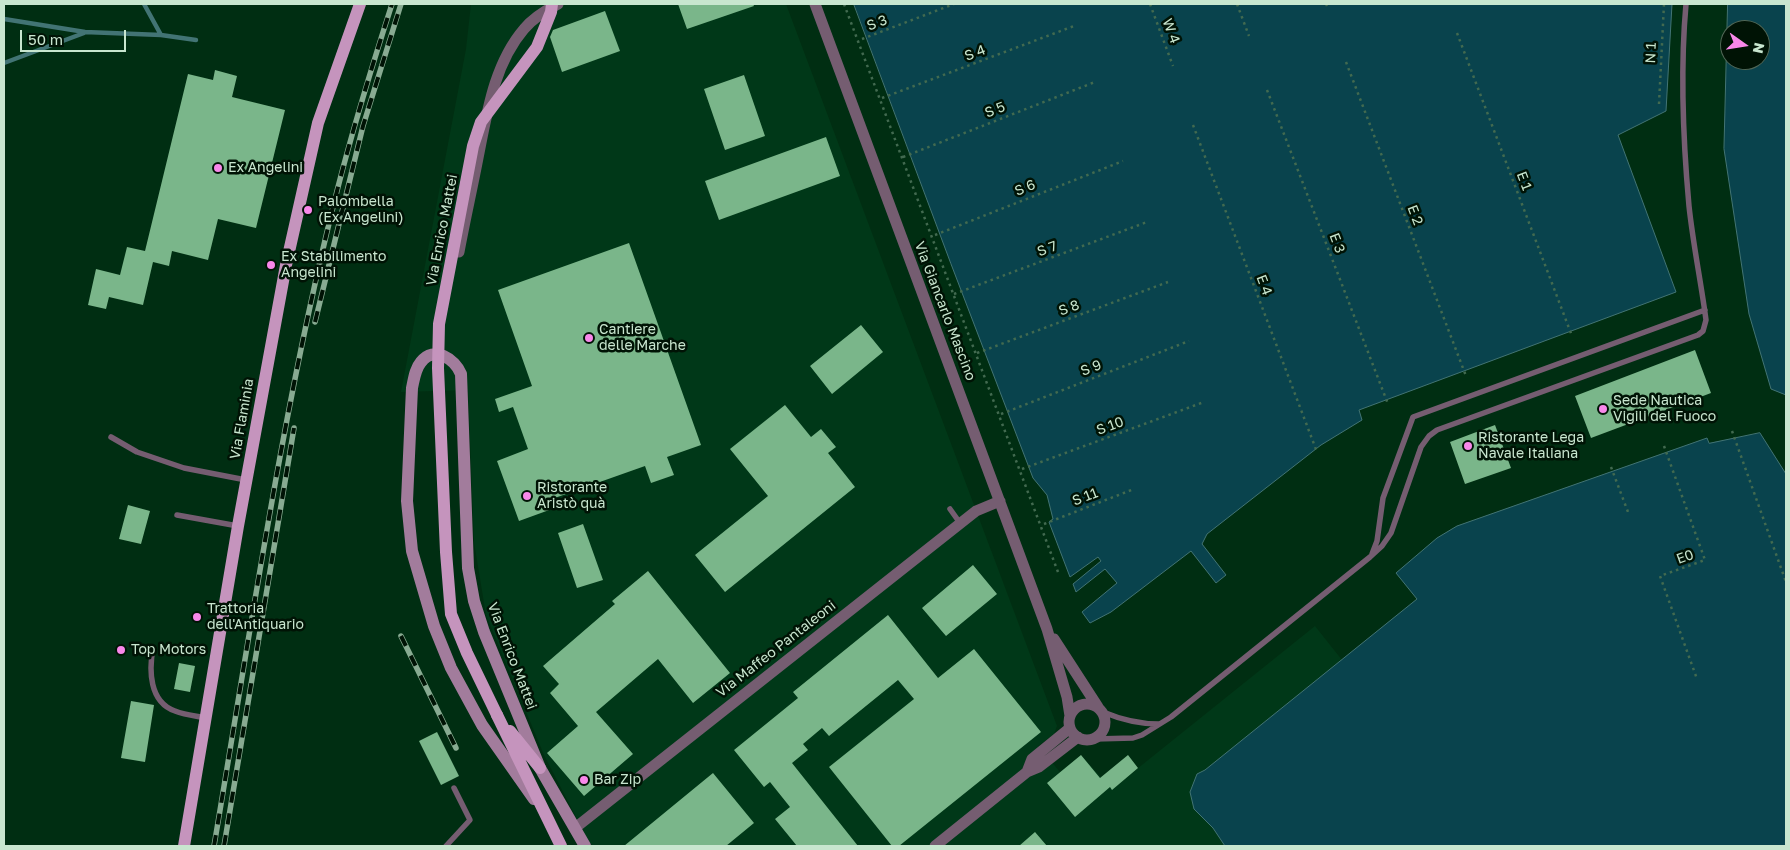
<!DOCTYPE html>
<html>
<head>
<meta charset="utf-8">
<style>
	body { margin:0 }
	#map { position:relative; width:1790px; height:850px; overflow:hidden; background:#002e12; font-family:"Golos Text",sans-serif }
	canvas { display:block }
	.frame { position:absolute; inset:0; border:5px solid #c8e6cf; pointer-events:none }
	.north { position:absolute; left:1720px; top:20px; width:50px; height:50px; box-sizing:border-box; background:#001305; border:1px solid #506756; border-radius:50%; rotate:103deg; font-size:14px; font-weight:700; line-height:20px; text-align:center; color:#c8e6cf }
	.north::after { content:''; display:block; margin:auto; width:18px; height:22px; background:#f888ea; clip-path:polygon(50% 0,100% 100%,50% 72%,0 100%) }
	.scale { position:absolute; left:20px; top:30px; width:106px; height:22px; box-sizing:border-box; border:2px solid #c8e6cf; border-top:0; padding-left:6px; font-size:15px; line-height:18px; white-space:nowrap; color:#c8e6cf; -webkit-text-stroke:4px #001305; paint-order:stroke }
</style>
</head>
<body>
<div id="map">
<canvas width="1790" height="850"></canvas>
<div class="frame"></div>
<div class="north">N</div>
<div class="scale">50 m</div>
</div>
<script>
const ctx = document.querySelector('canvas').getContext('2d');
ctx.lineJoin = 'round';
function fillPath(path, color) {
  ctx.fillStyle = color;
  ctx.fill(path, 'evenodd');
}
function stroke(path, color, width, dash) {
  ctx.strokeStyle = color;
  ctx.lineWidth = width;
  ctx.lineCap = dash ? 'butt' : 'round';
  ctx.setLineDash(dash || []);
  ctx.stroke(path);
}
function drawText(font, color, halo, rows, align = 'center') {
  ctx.font = font + ' "Golos Text",sans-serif';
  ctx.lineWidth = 5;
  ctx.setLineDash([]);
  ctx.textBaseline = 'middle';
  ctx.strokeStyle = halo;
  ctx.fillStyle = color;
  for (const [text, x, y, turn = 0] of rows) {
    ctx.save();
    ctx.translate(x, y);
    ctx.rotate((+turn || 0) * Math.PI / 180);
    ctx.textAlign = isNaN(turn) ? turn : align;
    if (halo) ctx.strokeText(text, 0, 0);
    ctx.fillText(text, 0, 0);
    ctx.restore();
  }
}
fillPath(new Path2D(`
	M471,4H786L1057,726L1054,734L1038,746L1060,772L1081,755L1112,789L1315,626L1342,660L1205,770L1197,774L1194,809L1213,828L1225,846H591L544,755L486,615L474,542L468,390L401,392L466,49Z`), '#003818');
const water = new Path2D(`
	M854,4H1672L1666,111L1618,135L1676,292L1359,410L1362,420L1321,445L1207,534L1202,544L1226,575L1216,583L1191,551L1111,612L1090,623L1082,612L1117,583L1105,569L1076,592L1073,584L1101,561L1098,557L1070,577L1049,522L1053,519L1047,495L1033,478L951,264Z
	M1728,4H1786V395L1771,389L1749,314L1724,149ZM1730,30H1760V60H1730Z
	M1760,433L1786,474V846H1225L1213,828L1194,809L1190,792L1197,774L1205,770L1417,599L1396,573L1437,538L1457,526L1707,438L1709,443Z`);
fillPath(water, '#09434d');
stroke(water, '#427474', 1);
stroke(new Path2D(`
	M144,4L161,35
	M4,19L85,32L161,35L196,40
	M4,63L84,33`), '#427474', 4.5);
fillPath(new Path2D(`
	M678,4H753L754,6L687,29Z
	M605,11L620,51L562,72L550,37L553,30Z
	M215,70L237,76L232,97L285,110L256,228L218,219L208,260L172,251L169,266L153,262L143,305L109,297L106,309L88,305L96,269L120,275L127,247L145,251L188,74L213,80Z
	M744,75L765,136L725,150L704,89Z
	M826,137L840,176L719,220L705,181Z
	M629,243L701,445L667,457L674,475L651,483L645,466L549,500L552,509L519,521L497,461L528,449L513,407L499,412L495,399L532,386L498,290Z
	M861,325L883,352L832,394L810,366Z
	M1695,350L1711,393L1591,438L1575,396Z
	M785,405L811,437L821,429L836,447L828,453L855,487L725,592L695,555L768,496L730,449Z
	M1495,425L1511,468L1465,484L1450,442Z
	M128,505L150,511L141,544L119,539Z
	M583,524L603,580L577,588L558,533Z
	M973,565L997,594L946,636L922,608Z
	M648,571L730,673L693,703L658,659L596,712L633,754L584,796L547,753L578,726L550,693L559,684L543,666L615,604L612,601Z
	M888,615L938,678L974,649L1041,732L899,846H892L829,767L914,699L898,680L829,736L822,728L803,744L808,750L792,763L858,846H797L775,819L790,807L770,782L764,787L734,750L798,698L793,692Z
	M179,663L195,666L190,692L174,689Z
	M131,701L154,705L145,762L121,758Z
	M437,732L459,776L441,785L419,741Z
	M1081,755L1100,778L1128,755L1138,768L1112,790L1110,787L1075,817L1047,783Z
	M713,773L754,823L726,846H624Z
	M1035,832L1047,846H1019Z`), '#7ab68a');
stroke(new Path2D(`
	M844,4L1058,572
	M1150,4L1173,66
	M1237,4L1249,36
	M1326,4L1327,6
	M1457,33L1572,336
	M862,39L954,4
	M1346,62L1466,376
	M1267,90L1388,404
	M882,98L1074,26
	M1659,104L1664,4
	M1193,125L1317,452
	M903,157L1095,82
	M935,235L1123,161
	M954,294L1147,222
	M977,353L1168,282
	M1001,414L1189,341
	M1732,431L1786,582
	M1664,446L1705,560L1660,576L1697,679
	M1611,467L1628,512
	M1022,469L1204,402
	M1044,524L1134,489`), '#426a50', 2.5, [2.5, 4]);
stroke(new Path2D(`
	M111,437L137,452L184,468L246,480
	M950,509L960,523
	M177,515L238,526
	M1372,554L1377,541L1383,498L1413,417L1705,310
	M153,648C149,670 149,702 175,711C185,715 196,716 206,718
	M1103,712C1122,720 1138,724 1159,724
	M1095,739L1133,738L1142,735L1171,717L1370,557L1382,546L1391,533L1421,447L1429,436L1437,430L1698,335L1703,331L1706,320C1701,282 1693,244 1689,206C1683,140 1680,71 1686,4
	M446,846L470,820L454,788`), '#755d71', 5.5);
stroke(new Path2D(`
	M815,4L1047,629L1067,697L1070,716
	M459,252C465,220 472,189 478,158C487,113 494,64 524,29C533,18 546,10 558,4
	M1054,639L1098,707
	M1069 722a18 18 0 1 1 36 0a18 18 0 1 1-36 0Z
	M1027,772L1032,759L1070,728
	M575,828L976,511L1000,501
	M935,846L1027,772L1039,767L1078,737`), '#755d71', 11);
stroke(new Path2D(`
	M534,799L482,725L451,668L434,626L412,551L407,501L412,388C414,379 415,369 421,362C434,345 455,359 461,374L468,568L474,601L484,632L540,768L585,846`), '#a27c9c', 12);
stroke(new Path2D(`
	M497,715L561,846
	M510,731L540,768
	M184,846L238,526L286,265L318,123L360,4`), '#c594bd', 12);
const rail = new Path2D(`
	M315,322L363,126L401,4
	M401,636L456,748
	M214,846C251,628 283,405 337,191C353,128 372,66 392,4
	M224,846L294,428`);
stroke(rail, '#88ab92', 5.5);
stroke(rail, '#001305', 4, [11]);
stroke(new Path2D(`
	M497,715L467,653L451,614L446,552L438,368L439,324L473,146L481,122L537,47L551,12L552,4`), '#c594bd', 12);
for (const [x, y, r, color] of [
	[218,168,5,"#f888ea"],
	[308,210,5,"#f888ea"],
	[271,265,5,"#f888ea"],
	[589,338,5,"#f888ea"],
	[1603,409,5,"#f888ea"],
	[1468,446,5,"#f888ea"],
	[527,496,5,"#f888ea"],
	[197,617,5,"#f888ea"],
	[121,650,5,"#f888ea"],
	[584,780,5,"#f888ea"]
]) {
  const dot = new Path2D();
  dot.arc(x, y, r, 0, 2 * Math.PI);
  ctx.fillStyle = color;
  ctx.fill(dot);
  stroke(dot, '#001305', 2);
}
drawText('14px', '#c8e6cf', '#001305', [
	["S 3",877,23,-21],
	["W 4",1171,31,69],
	["S 4",975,53,-21],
	["N 1",1651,53,-87],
	["S 5",995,110,-21],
	["E 1",1524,181,69],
	["S 6",1025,188,-22],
	["E 2",1415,215,69],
	["Via Enrico Mattei",442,230,-79],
	["E 3",1337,243,69],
	["S 7",1047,249,-20],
	["E 4",1264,285,69],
	["S 8",1069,308,-20],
	["Via Giancarlo Mascino",945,311,69],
	["S 9",1091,368,-21],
	["Via Flaminia",242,419,-80],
	["S 10",1110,426,-20],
	["S 11",1085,497,-21],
	["E0",1685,557,-20],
	["Via Maffeo Pantaleoni",776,649,-38],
	["Via Enrico Mattei",512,656,69]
]);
drawText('14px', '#c8e6cf', '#001305', [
	["Ex Angelini",228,168],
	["Palombella",318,202],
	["(Ex Angelini)",318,218],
	["Ex Stabilimento",281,257],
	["Angelini",281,273],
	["Cantiere",599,330],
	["delle Marche",599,346],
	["Sede Nautica",1613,401],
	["Vigili del Fuoco",1613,417],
	["Ristorante Lega",1478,438],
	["Navale Italiana",1478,454],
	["Ristorante",537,488],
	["Aristò quà",537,504],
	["Trattoria",207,609],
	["dell'Antiquario",207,625],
	["Top Motors",131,650],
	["Bar Zip",594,780]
], 'left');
</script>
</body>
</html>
